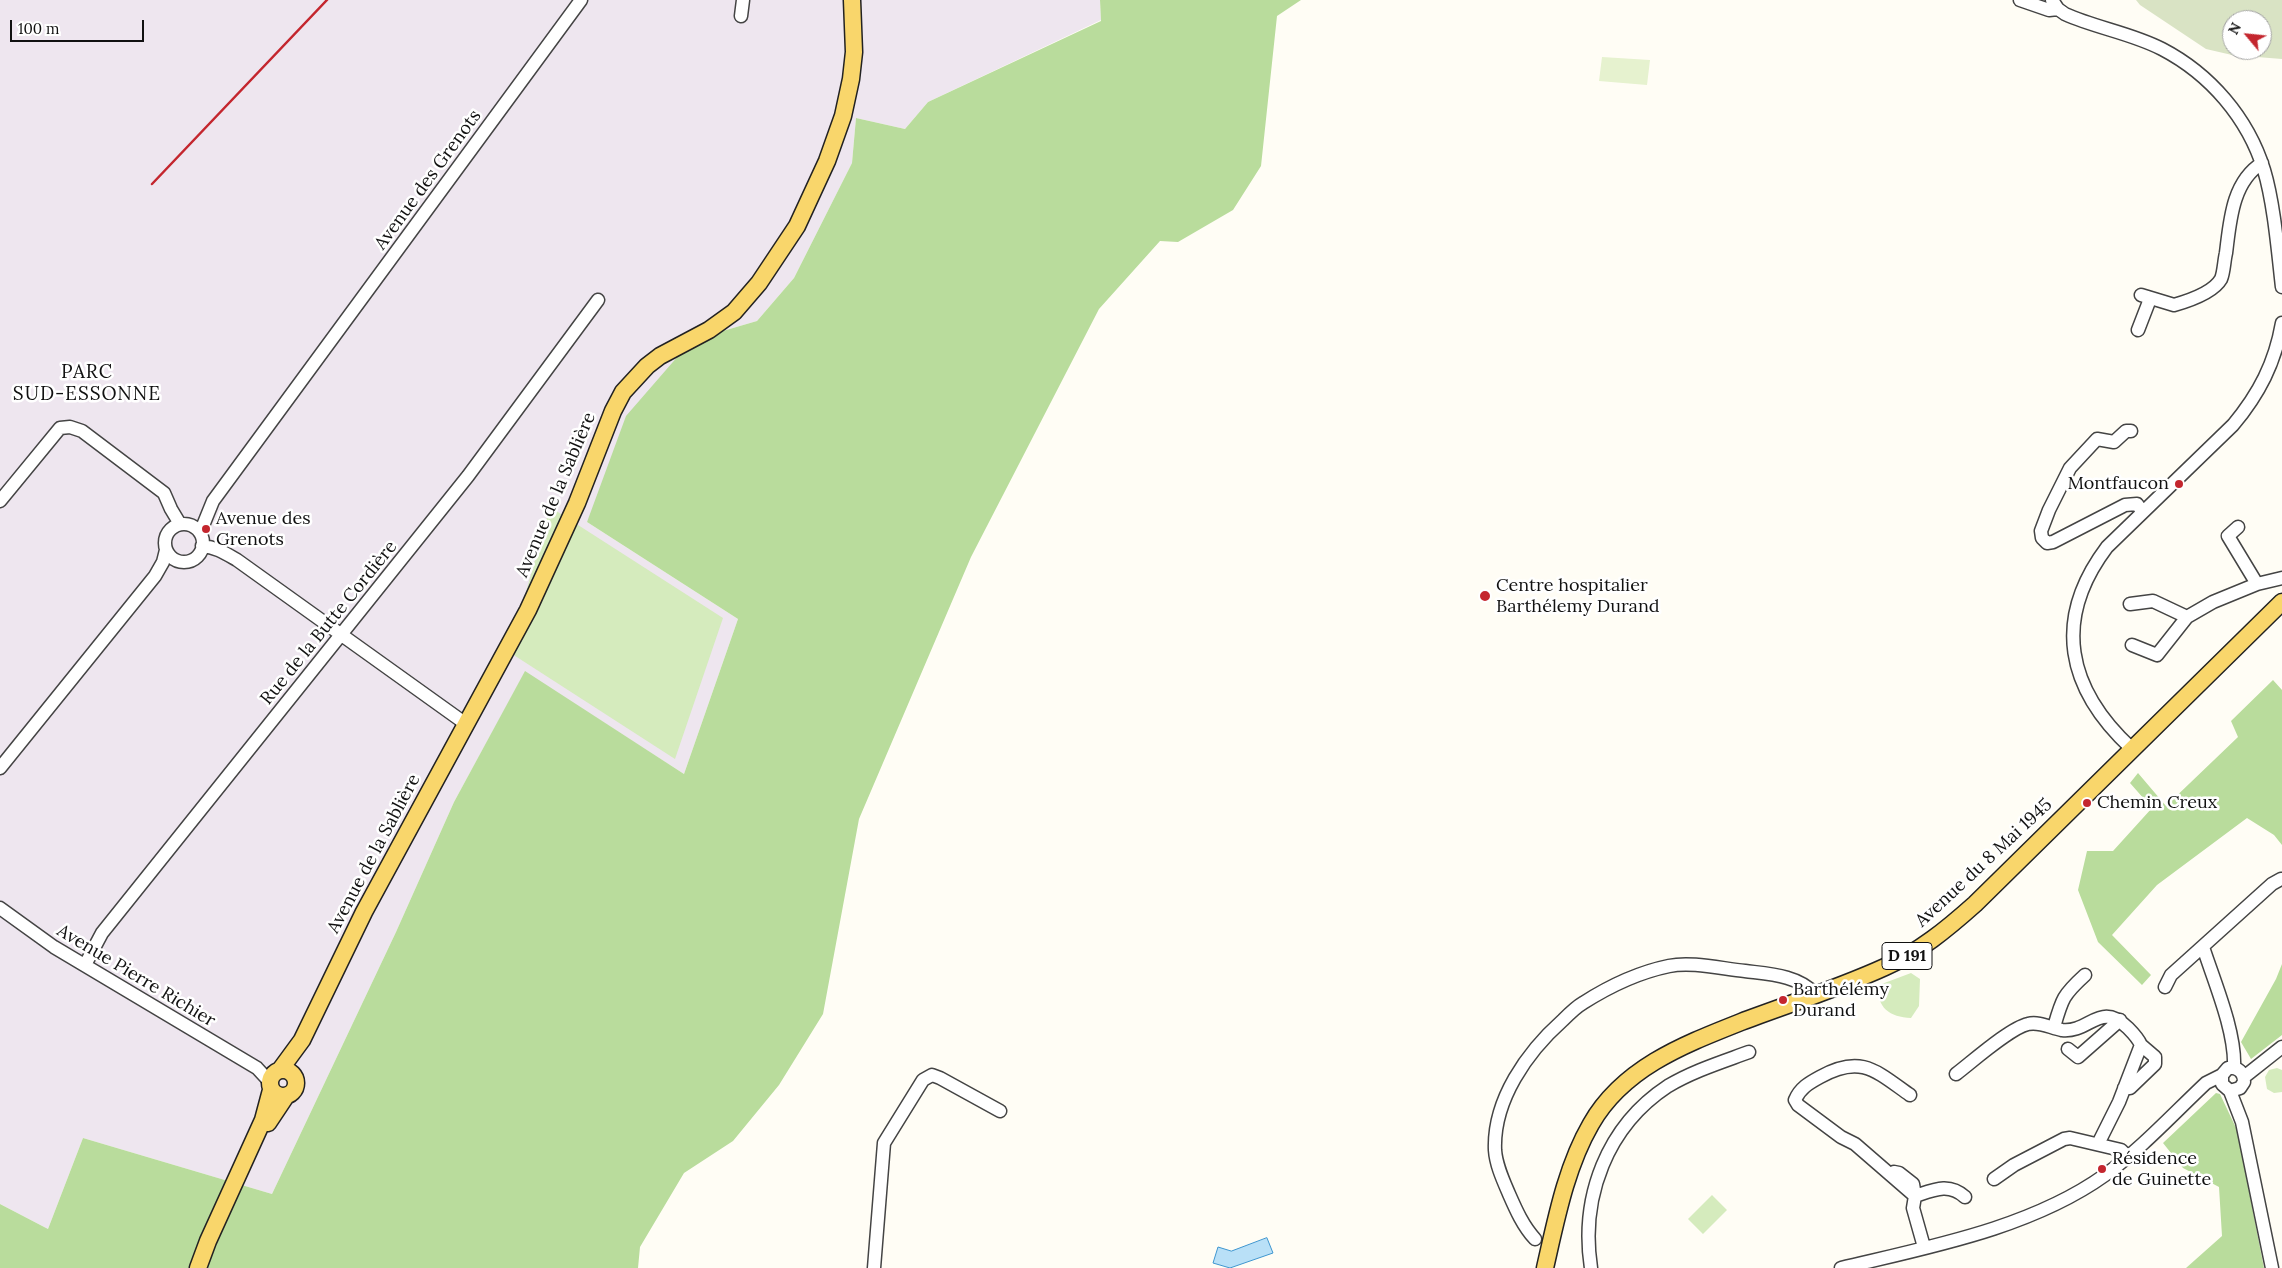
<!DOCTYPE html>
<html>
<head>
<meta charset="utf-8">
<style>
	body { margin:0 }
	#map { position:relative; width:2282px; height:1268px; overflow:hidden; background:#fffdf5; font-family:Lora,serif }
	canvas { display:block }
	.north { position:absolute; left:2222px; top:10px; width:50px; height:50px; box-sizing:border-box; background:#fff; border:1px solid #a0a0a0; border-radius:50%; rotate:298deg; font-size:14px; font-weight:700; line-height:20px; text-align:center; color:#111 }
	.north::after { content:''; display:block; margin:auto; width:18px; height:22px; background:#c4262e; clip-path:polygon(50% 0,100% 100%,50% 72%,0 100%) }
	.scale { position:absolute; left:10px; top:20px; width:134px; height:22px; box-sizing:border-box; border:2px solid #111; border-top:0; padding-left:6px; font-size:15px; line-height:18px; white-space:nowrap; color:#111; -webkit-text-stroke:4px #fff; paint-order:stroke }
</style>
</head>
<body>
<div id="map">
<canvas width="2282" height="1268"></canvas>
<div class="north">N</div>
<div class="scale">100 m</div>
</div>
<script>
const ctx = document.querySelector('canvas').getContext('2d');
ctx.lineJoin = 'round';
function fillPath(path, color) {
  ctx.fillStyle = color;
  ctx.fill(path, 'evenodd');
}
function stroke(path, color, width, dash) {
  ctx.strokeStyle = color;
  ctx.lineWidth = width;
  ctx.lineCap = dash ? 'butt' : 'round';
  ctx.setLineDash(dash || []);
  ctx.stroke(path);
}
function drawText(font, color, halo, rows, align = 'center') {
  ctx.font = font + ' Lora,serif';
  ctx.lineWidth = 5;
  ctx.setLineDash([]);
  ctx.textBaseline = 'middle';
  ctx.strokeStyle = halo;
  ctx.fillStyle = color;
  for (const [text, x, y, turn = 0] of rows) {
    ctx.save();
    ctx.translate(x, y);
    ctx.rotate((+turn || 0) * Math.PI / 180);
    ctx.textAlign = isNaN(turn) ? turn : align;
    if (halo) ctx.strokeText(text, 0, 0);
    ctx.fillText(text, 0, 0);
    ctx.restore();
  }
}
fillPath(new Path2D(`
	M0,0H1100L1101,20L928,102L905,129L856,118L852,163L794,278L757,321L692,340L587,522L738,619L684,774L525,672L454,802L396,932L272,1194L83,1138L48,1229L0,1204Z`), '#eee6ef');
fillPath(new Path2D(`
	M550,507L723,618L675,759L509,652Z
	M1911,973L1920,979L1919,1006L1911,1018C1890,1017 1876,1008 1879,985Z
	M2277,1068L2282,1070V1092L2274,1093L2267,1089L2265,1077L2269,1070Z
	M1712,1195L1727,1210L1703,1234L1688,1219Z`), '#d5ebbd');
fillPath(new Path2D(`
	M1100,0H1301L1277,16L1261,166L1233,210L1178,242L1160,241L1099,309L971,557L859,819L823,1014L779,1085L733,1141L684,1173L640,1247L638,1268H0V1204L48,1229L83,1138L272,1194L396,932L454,802L525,671L684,774L738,619L587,522L626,416L692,340L757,321L794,278L852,163L856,118L905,129L928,102L1101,21Z
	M2273,680L2282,690V845L2274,835L2247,818L2157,885L2112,935L2151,975L2142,985L2098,942L2078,890L2087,851H2113L2152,808L2130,783L2138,773L2166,806L2238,737L2231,721Z
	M2282,964V1035L2251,1059L2241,1042L2276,979Z
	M2216,1093L2220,1094L2237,1130L2264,1268H2186L2222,1236L2219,1187L2183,1168L2163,1143Z`), '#b9dc9c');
fillPath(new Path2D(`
	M2136,0H2282V59L2232,55L2206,49L2140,5ZM2232,20H2262V50H2232Z`), '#d9e3c4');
fillPath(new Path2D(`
	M1602,57L1650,60L1647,85L1599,81Z`), '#e6f2cf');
const water = new Path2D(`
	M1267,1238L1273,1253L1230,1268L1213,1263L1218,1247L1231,1251Z`);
fillPath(water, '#b9e0f7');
stroke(water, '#3f96cf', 1);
const minor = new Path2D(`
	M2020,0L2049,10L2058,9
	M2052,0L2058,9L2065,14C2096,28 2131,33 2162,49C2210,74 2248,118 2264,170C2274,203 2278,252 2282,287
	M741,16L743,0
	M2141,295L2174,305C2188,301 2213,293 2221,279C2224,272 2224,261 2226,253C2230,221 2232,182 2262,163
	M2138,330L2150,299
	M2131,431H2126L2114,442L2097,439L2070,468L2049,510L2041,531L2042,538L2047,543L2053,542L2125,505L2137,504L2142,511
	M0,501L60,428L70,427L82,431L164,493L171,509L180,524
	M165 543a19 19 0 1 1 38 0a19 19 0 1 1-38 0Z
	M2238,527L2228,536L2257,584L2282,578
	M200,533L213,501L581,0
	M202,546C216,547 225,553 237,560L466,724
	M2130,604L2153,601L2187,617
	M2132,645L2157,655L2187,617L2213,602L2257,584
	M2132,749C2067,689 2052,620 2107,547L2233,425C2259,394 2275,363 2282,323
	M0,768L155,576L163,562L166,550
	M0,908L54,947L257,1068L269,1081
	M2203,947C2214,981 2236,1032 2234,1068
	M85,965L102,933L468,476L598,300
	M2165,987L2171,975L2272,884L2281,879
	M2054,1027C2062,999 2063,995 2085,975
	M2068,1049L2078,1057L2120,1020
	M1956,1074C1973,1061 2010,1028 2028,1024C2039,1021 2051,1028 2062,1030C2090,1033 2100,1000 2128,1028C2133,1033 2138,1038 2141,1045L2119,1102L2098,1144
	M2244,1077L2282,1047
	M2124,1088H2130L2155,1064V1057L2141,1045
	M2230,1091L2242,1122L2272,1268
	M1910,1095C1876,1071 1861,1054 1820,1077C1809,1083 1800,1088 1795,1100L1798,1105L1841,1137L1855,1144L1915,1196
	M1894,1172L1899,1173L1913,1184L1915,1196L1913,1208L1924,1247
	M1994,1179L2014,1165L2064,1139L2070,1138L2121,1150L2128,1157
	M1915,1196C1933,1190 1949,1182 1965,1197
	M1535,1239C1523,1226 1516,1210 1509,1194C1503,1180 1496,1165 1495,1150C1493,1100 1527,1052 1563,1020C1569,1014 1576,1007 1583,1003C1608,987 1640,972 1669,966C1691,961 1723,969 1745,971C1768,974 1798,975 1815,994
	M874,1268L884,1143L923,1080L932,1075L940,1078L1000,1111
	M1591,1268C1580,1197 1607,1126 1668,1086C1693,1071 1722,1062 1749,1052
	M1841,1268C1929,1247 2031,1228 2105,1175C2142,1148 2173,1114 2206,1083L2222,1075L2228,1068C2238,1067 2244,1072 2244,1082L2240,1088L2230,1091L2222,1084V1075`);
const major = new Path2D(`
	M270 1083a13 13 0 1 1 26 0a13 13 0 1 1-26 0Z
	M280,1070L302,1040L364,912L528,610L577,503L613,411L623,392L647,366L660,356L709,330L734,312L759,283L797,226L827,161L843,116L851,79L854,52L852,0
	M268,1123L286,1096
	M198,1268L208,1241L263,1120L271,1090
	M1545,1268C1556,1220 1566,1167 1591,1124C1623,1068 1683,1045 1741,1022C1789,1004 1839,988 1885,967C1919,952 1947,929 1975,904L2282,602`);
stroke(minor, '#444', 15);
stroke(major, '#222', 19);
stroke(minor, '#fff', 12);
stroke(major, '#f9d66b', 16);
stroke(new Path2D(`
	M152,184L327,0`), '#c4262e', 2.5);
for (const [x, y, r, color] of [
	[2179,484,5,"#c4262e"],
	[206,529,5,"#c4262e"],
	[1485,596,6,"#c4262e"],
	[2087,803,5,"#c4262e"],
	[1783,1000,5,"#c4262e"],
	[2102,1169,5,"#c4262e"]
]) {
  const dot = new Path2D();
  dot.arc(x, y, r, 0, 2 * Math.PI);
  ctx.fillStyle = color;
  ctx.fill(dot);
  stroke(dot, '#fff', 2);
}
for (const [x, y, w] of [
	[1907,956,50]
]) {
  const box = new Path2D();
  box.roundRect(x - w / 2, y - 13.5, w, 27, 4);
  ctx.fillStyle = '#fff';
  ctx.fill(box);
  stroke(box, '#111', 1);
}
drawText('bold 16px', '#111', null, [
	["D 191",1907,956]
]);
drawText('18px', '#111', '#fff', [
	["Avenue des Grenots",428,180,-54],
	["Avenue de la Sablière",556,495,-67],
	["Rue de la Butte Cordière",329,623,-51],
	["Avenue de la Sablière",374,854,-62],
	["Avenue du 8 Mai 1945",1984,863,-43],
	["Avenue Pierre Richier",136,976,31]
]);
drawText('18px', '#111', '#fff', [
	["Montfaucon",2169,484,"right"],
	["Avenue des",216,519],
	["Grenots",216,540],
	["Centre hospitalier",1496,586],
	["Barthélemy Durand",1496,607],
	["Chemin Creux",2097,803],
	["Barthélémy",1793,990],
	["Durand",1793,1011],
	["Résidence",2112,1159],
	["de Guinette",2112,1180]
], 'left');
ctx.letterSpacing = '1px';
drawText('19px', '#111', '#fff', [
	["PARC",87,373],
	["SUD-ESSONNE",87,395]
]);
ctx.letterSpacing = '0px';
</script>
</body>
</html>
